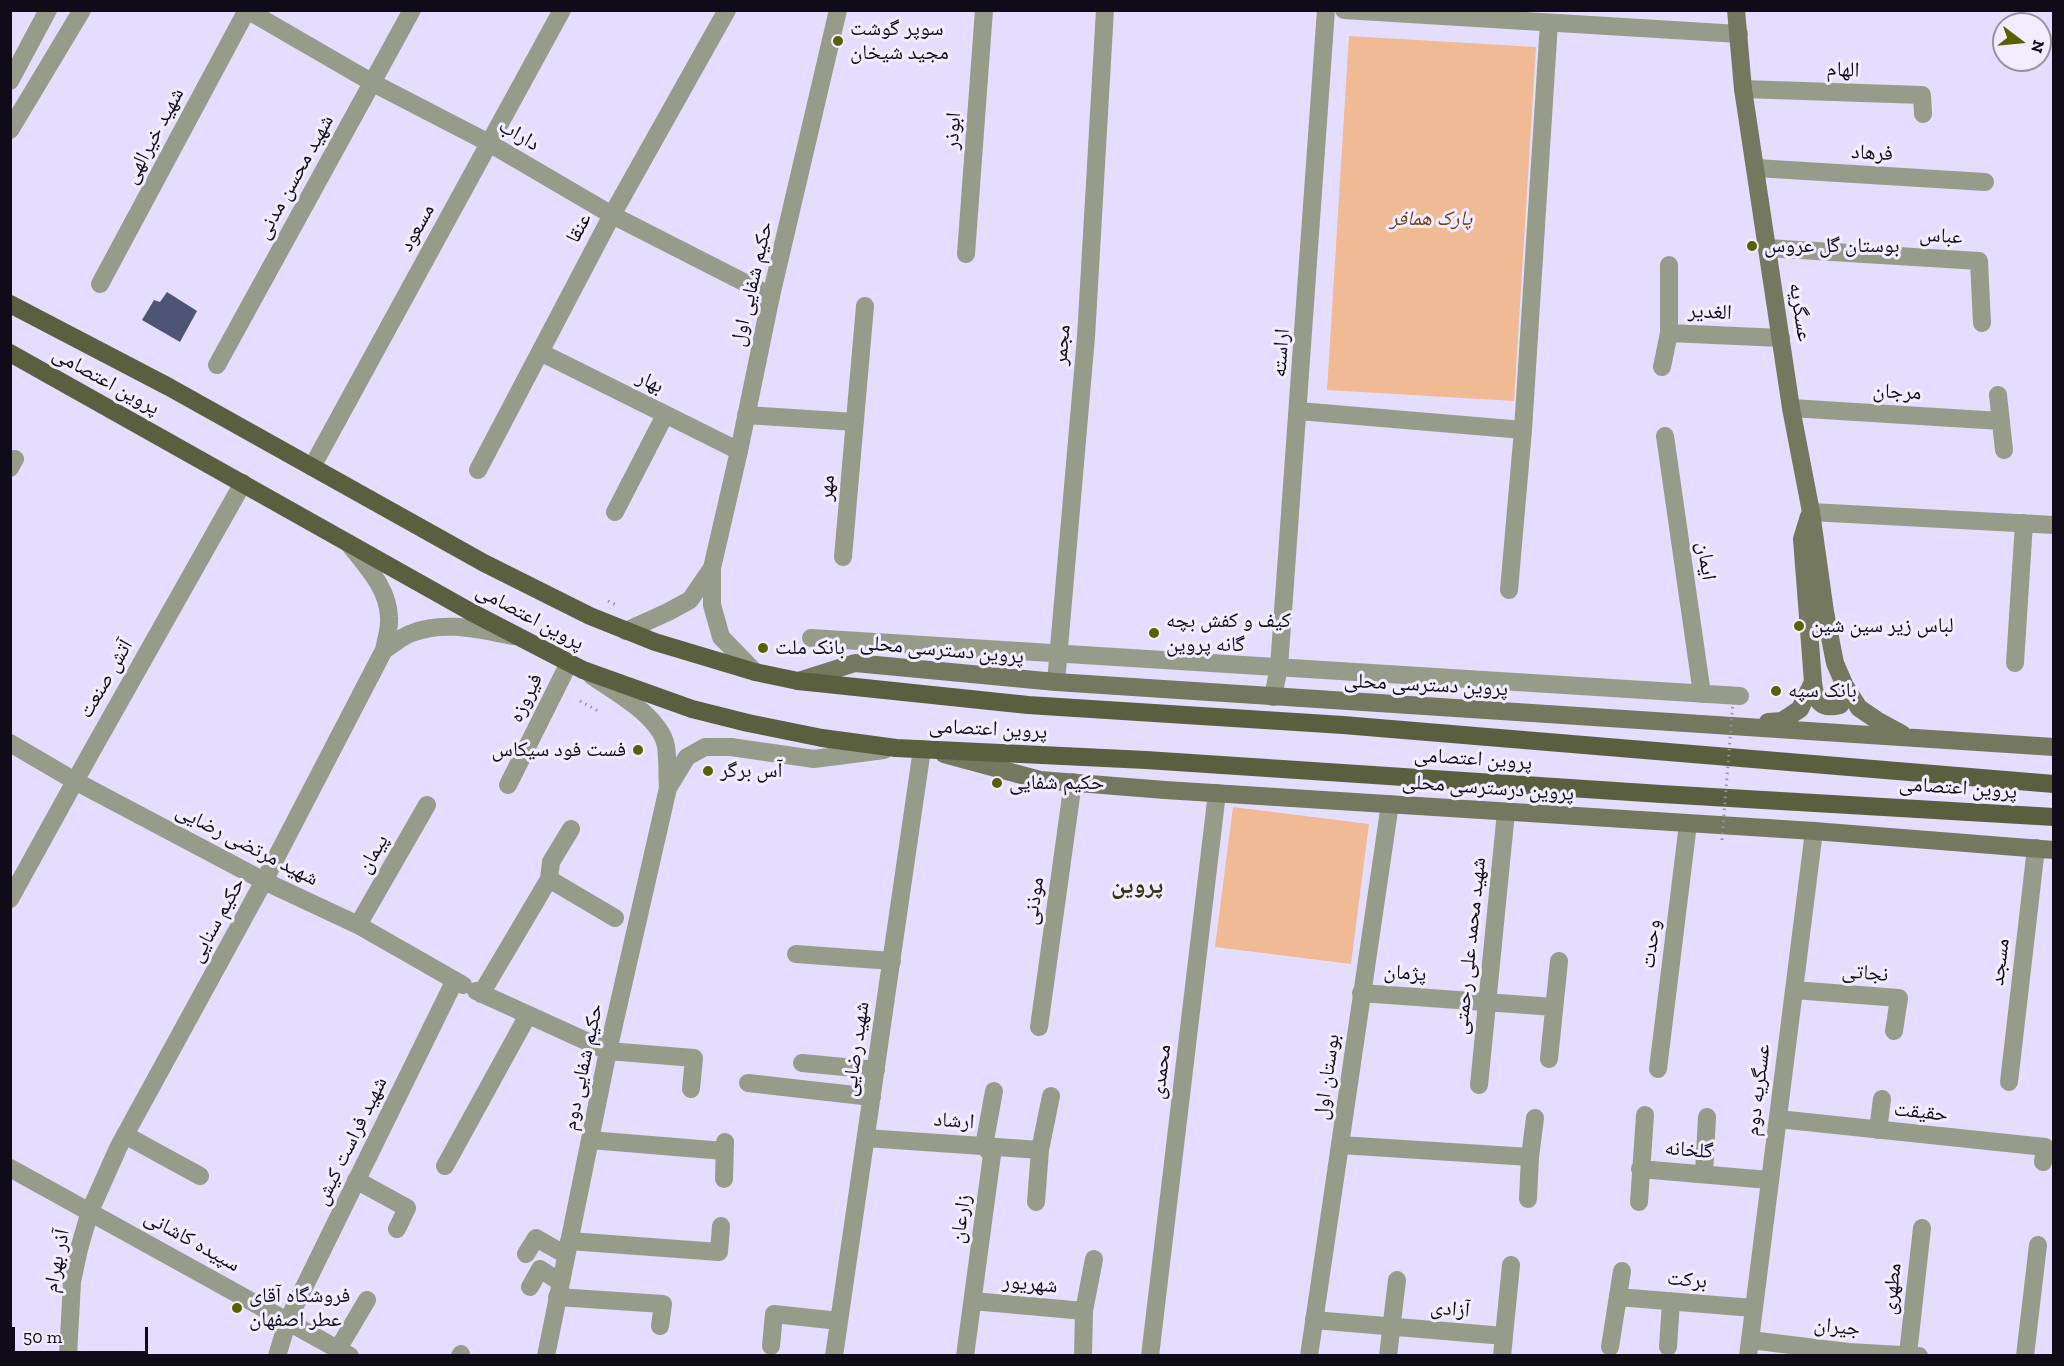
<!DOCTYPE html>
<html>
<head>
<meta charset="utf-8">
<style>
	body { margin:0 }
	#map { position:relative; width:2064px; height:1366px; overflow:hidden; background:#e5ddfe; font-family:"Zilla Slab",serif }
	canvas { display:block }
	.frame { position:absolute; inset:0; border:12px solid #0f0b19; pointer-events:none }
	.north { position:absolute; left:1992px; top:12px; width:60px; height:60px; box-sizing:border-box; background:#f1edfe; border:2px solid #9793a2; border-radius:50%; rotate:106deg; font-size:16px; font-weight:700; line-height:24px; text-align:center; color:#0f0b19 }
	.north::after { content:''; display:block; margin:auto; width:21px; height:27px; background:#576100; clip-path:polygon(50% 0,100% 100%,50% 72%,0 100%) }
	.scale { position:absolute; left:12px; top:1327px; width:136px; height:27px; box-sizing:border-box; border:3px solid #0f0b19; border-top:0; padding-left:8px; font-size:18px; line-height:21px; white-space:nowrap; color:#0f0b19; -webkit-text-stroke:4px #f1edfe; paint-order:stroke }
</style>
</head>
<body>
<div id="map">
<canvas width="2064" height="1366"></canvas>
<div class="frame"></div>
<div class="north">N</div>
<div class="scale">50 m</div>
</div>
<script>
const ctx = document.querySelector('canvas').getContext('2d');
ctx.lineJoin = 'round';
function fillPath(path, color) {
  ctx.fillStyle = color;
  ctx.fill(path, 'evenodd');
}
function stroke(path, color, width, dash) {
  ctx.strokeStyle = color;
  ctx.lineWidth = width;
  ctx.lineCap = dash ? 'butt' : 'round';
  ctx.setLineDash(dash || []);
  ctx.stroke(path);
}
function drawText(font, color, halo, rows, align = 'center') {
  ctx.font = font + ' "Zilla Slab","Noto Naskh Arabic",serif';
  ctx.lineWidth = 6;
  ctx.setLineDash([]);
  ctx.textBaseline = 'middle';
  ctx.strokeStyle = halo;
  ctx.fillStyle = color;
  for (const [text, x, y, turn = 0] of rows) {
    ctx.save();
    ctx.translate(x, y);
    ctx.rotate((+turn || 0) * Math.PI / 180);
    ctx.textAlign = isNaN(turn) ? turn : align;
    if (halo) ctx.strokeText(text, 0, 0);
    ctx.fillText(text, 0, 0);
    ctx.restore();
  }
}
fillPath(new Path2D(`
	M1349,36L1536,47L1514,401L1327,390Z
	M1233,807L1369,824L1351,964L1215,947Z`), '#efba94');
fillPath(new Path2D(`
	M167,292L197,311L180,342L142,320L154,300L160,302Z`), '#4e5477');
stroke(new Path2D(`
	M608,601L616,605
	M580,701L598,711`), '#9791ab', 3, [1.5, 4.5]);
stroke(new Path2D(`
	M247,10L373,83L489,143L612,215L771,296
	M1743,89L1922,95L1923,114
	M1756,168L1985,182
	M1767,248L1979,261L1982,323
	M966,254L984,10
	M1669,265V333L1781,338
	M100,284L247,10
	M540,352L739,451
	M217,365L412,10
	M1662,367L1669,333
	M1998,395L2004,450
	M1791,408L2001,421
	M1299,411L1523,430
	M746,415L855,422
	M1665,436L1702,694
	M312,467L562,10
	M10,468L15,459
	M478,470L612,215L727,10
	M615,512L665,415
	M1811,512L2054,525
	M843,557L865,306
	M1509,590L1523,430L1549,23
	M811,638L1740,696
	M2015,663L2024,523
	M1056,682L1086,337L1105,10
	M1273,697L1279,667L1326,10
	M10,743L75,781L264,881L358,925L463,985
	M508,785L569,663
	M549,879L551,862L571,829
	M10,899L89,756L243,483
	M358,925L427,805
	M796,954L892,961
	M1794,990L1899,998L1894,1031
	M476,991L608,1051L694,1058L691,1089
	M1361,993L1554,1007
	M481,994L549,879L615,918
	M1039,1027L1073,782
	M1549,1059L1559,961
	M802,1063L876,1070
	M1658,1069L1688,824
	M2009,1082L2036,848
	M748,1083L872,1097
	M1479,1085L1506,812
	M1778,1119L2045,1147L2043,1162
	M1878,1130L1882,1099
	M125,1135L200,1176
	M866,1138L1040,1150
	M590,1140L724,1151
	M1340,1145L1530,1157
	M445,1166L528,1015
	M1640,1169L1769,1180
	M1704,1173L1707,1117
	M724,1179L725,1142
	M356,1180L407,1208L397,1229
	M1528,1199L1530,1157L1535,1118
	M1036,1202L1040,1150L1051,1096
	M1639,1202L1645,1115
	M569,1241L719,1252L721,1226
	M526,1254L536,1238L566,1255
	M530,1287L540,1269L560,1282
	M557,1297L663,1304L660,1326
	M1618,1297L1753,1308
	M973,1301L1084,1311
	M1314,1320L1504,1336
	M1750,1340L1848,1352L1919,1356
	M771,1346L774,1314L839,1321
	M1610,1347L1622,1271
	M1668,1347L1671,1301
	M338,1349L367,1300
	M1908,1354L1922,1228
	M277,1356L288,1320L454,982
	M460,1356L461,1354
	M834,1356L922,749
	M965,1356L992,1155L984,1146L994,1091
	M1083,1356L1084,1311L1094,1259
	M1150,1356L1217,793
	M1388,1356L1397,1280
	M1502,1356L1511,1265
	M2025,1356L2038,1245`), '#979b89', 18);
stroke(new Path2D(`
	M1344,10L1739,34
	M10,81L48,10
	M10,130L82,10
	M626,631L668,612L690,600L712,568
	M384,650C393,645 402,636 412,633C445,620 480,630 513,636
	M755,672L721,637L712,605V568L739,451L771,296L838,10
	M668,788L687,757L705,747H731L814,759L884,750
	M10,1168L350,1356
	M68,1356L72,1282L79,1249L90,1211L119,1146L264,881L384,650C386,640 390,628 389,617C388,588 366,566 349,544
	M546,1356L608,1051L668,788C667,774 668,759 666,746C660,716 615,692 592,676
	M1309,1356L1390,804
	M1748,1356L1814,831`), '#979b89', 18);
stroke(new Path2D(`
	M1736,10L1743,89L1791,408L1811,512L1825,612L1835,663L1845,686L1859,708L1878,721L1902,734
	M798,681L855,663L1056,682L2054,747
	M1813,682C1815,700 1820,710 1840,705L1844,697L1845,686
	M1768,722L1782,721L1800,709L1813,682L1802,539L1809,516
	M944,754L1040,780L1165,790L1814,831L2054,850`), '#73785e', 18);
stroke(new Path2D(`
	M10,304L169,387L484,563L590,616L655,642L755,672L798,681L1028,705L1343,725L2054,784
	M10,353L471,612L583,670L692,709L748,723L822,738L896,748L1146,760L1661,794L2054,817`), '#5a603f', 18);
stroke(new Path2D(`
	M1722,840L1733,701`), '#9791ab', 3, [1.5, 4.5]);
for (const [x, y, r, color] of [
	[838,41,6,"#576100"],
	[1752,246,6,"#576100"],
	[1799,626,6,"#576100"],
	[1154,633,6,"#576100"],
	[763,648,6,"#576100"],
	[1776,691,6,"#576100"],
	[638,750,6,"#576100"],
	[708,771,6,"#576100"],
	[997,783,6,"#576100"],
	[237,1308,6,"#576100"]
]) {
  const dot = new Path2D();
  dot.arc(x, y, r, 0, 2 * Math.PI);
  ctx.fillStyle = color;
  ctx.fill(dot);
  stroke(dot, '#f1edfe', 2);
}
drawText('21px', '#0f0b19', '#f1edfe', [
	["سوپر گوشت",850,29],
	["مجید شیخان",850,53],
	["بوستان گل عروس",1764,246],
	["کیف و کفش بچه",1166,621],
	["گانه پروین",1166,645],
	["لباس زیر سین شین",1811,626],
	["بانک ملت",775,648],
	["بانک سپه",1788,691],
	["فست فود سیکاس",626,750,"right"],
	["آس برگر",720,771],
	["حکیم شفایی",1009,783],
	["فروشگاه آقای",249,1296],
	["عطر اصفهان",249,1320]
], 'left');
drawText('21px', '#0f0b19', '#f1edfe', [
	["الهام",1843,70,2],
	["ابوذر",953,131,-86],
	["داراب",519,135,30],
	["شهید خیرالهی",154,136,-62],
	["فرهاد",1872,153,3],
	["شهید محسن مدنی",295,177,-61],
	["مسعود",417,228,-61],
	["عنقا",579,228,-62],
	["عباس",1941,236,4],
	["حکیم شفایی اول",752,284,-77],
	["الغدیر",1710,312,3],
	["عسگریه",1800,312,81],
	["مجمر",1062,345,-85],
	["اراسته",1281,353,-86],
	["پروین اعتصامی",106,381,29],
	["بهار",650,382,26],
	["مرجان",1897,392,3],
	["مهر",827,488,-85],
	["ایمان",1706,561,82],
	["پروین اعتصامی",530,617,28],
	["پروین دسترسی محلی",942,650,5],
	["آتش صنعت",106,679,-60],
	["پروین دسترسی محلی",1426,685,3],
	["فیروزه",526,698,-64],
	["پروین اعتصامی",988,729,3],
	["پروین اعتصامی",1473,759,4],
	["پروین درسترسی محلی",1488,788,4],
	["پروین اعتصامی",1958,788,4],
	["شهید مرتضی رضایی",247,845,27],
	["پیمان",373,854,-60],
	["موذنی",1034,901,-82],
	["حکیم سنایی",217,920,-61],
	["وحدت",1651,944,-83],
	["شهید محمد علی رحمتی",1470,946,-84],
	["مسجد",2000,962,-83],
	["پژمان",1405,973,4],
	["نجاتی",1865,973,5],
	["شهید رضایی",856,1049,-82],
	["حکیم شفایی دوم",583,1067,-78],
	["محمدی",1161,1072,-83],
	["بوستان اول",1327,1077,-82],
	["عسگریه دوم",1758,1090,-83],
	["حقیقت",1921,1112,6],
	["ارشاد",954,1121,4],
	["شهید فراست کیش",351,1141,-64],
	["گلخانه",1689,1150,5],
	["زارعان",961,1219,-82],
	["سپیده کاشانی",192,1241,29],
	["آذر بهرام",57,1261,-79],
	["برکت",1687,1280,5],
	["شهریور",1030,1284,5],
	["مطهری",1892,1289,-84],
	["آزادی",1450,1309,5],
	["جیران",1837,1327,6]
]);
drawText('italic 21px', '#734014', '#f1edfe', [
	["پارک همافر",1431,219]
]);
drawText('bold 24px', '#31370f', '#f1edfe', [
	["پروین",1137,886]
]);
</script>
</body>
</html>
